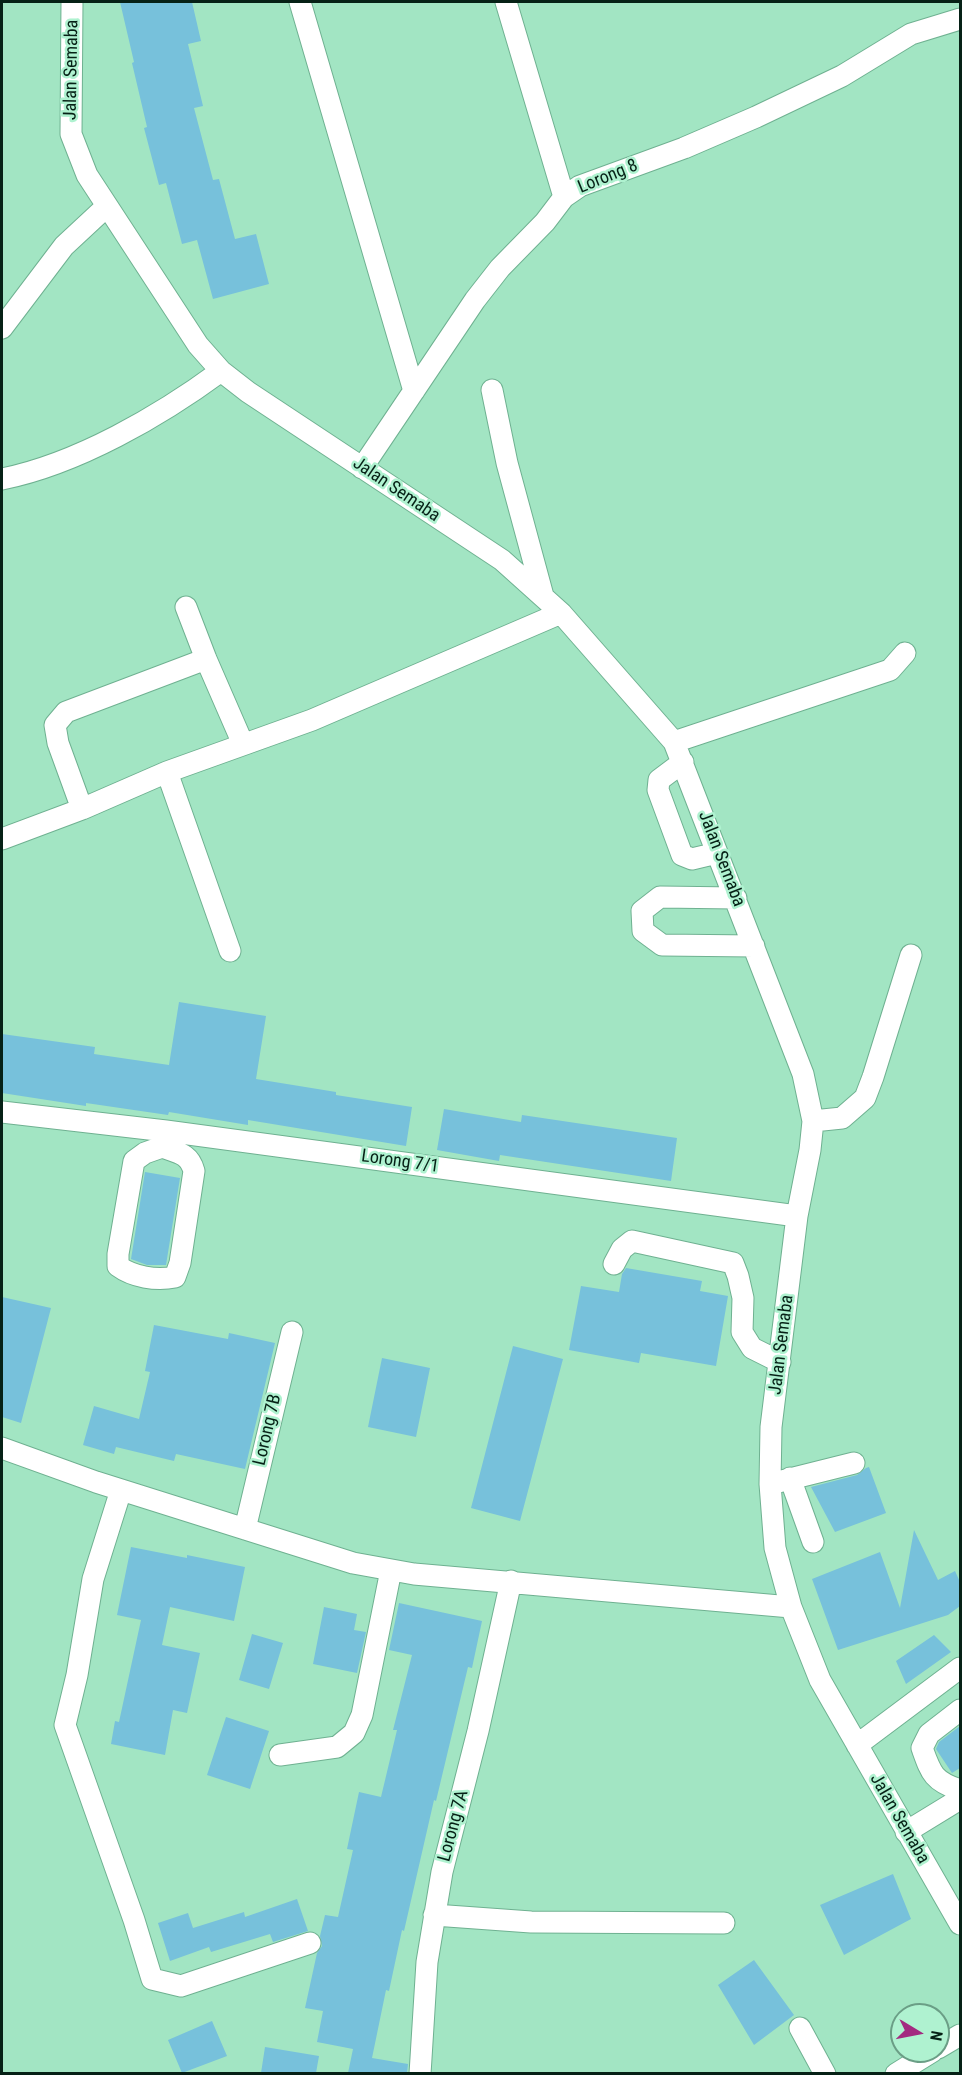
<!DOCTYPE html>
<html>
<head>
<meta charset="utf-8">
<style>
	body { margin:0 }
	#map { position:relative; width:962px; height:2075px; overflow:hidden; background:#a2e5c3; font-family:"Roboto Condensed",sans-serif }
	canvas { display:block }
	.frame { position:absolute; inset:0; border:3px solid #062116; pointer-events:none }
	.north { position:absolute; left:890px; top:2003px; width:60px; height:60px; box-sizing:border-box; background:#aff2d0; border:2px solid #6b9e86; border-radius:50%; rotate:100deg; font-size:16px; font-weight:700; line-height:24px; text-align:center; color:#062116 }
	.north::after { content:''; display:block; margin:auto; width:21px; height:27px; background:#a32a80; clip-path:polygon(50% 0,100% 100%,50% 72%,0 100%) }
</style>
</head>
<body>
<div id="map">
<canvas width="962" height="2075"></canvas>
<div class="frame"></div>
<div class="north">N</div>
</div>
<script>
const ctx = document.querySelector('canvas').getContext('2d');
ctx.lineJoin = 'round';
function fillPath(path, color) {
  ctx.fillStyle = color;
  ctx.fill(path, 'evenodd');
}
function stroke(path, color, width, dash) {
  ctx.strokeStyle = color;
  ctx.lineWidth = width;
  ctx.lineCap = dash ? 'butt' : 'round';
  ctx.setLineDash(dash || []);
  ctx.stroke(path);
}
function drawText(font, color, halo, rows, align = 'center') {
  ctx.font = font + ' "Roboto Condensed",sans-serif';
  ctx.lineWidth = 5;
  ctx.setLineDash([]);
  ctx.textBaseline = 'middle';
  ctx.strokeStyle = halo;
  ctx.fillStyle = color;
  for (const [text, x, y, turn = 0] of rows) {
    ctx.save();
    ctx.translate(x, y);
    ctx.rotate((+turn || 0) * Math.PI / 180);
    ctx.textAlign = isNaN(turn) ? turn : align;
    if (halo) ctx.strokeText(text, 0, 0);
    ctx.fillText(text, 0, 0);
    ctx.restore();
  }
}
fillPath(new Path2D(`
	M120,2H192L201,41L188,44L203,106L194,108L213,180L219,179L235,239L256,234L269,284L213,299L197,240L182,244L166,183L159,185L144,128L147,127L132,63L134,62Z
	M179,1002L266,1016L256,1079L336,1092V1095L412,1107L406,1146L248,1120V1125L169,1112L168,1115L86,1103V1106L2,1093V1034L95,1047L94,1054L169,1065Z
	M444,1109L521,1122L522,1115L677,1138L671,1181L500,1155L499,1161L437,1150Z
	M145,1172L180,1178L166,1265H147L131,1259Z
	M626,1268L702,1281L700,1291L728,1296L716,1366L641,1353L639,1363L569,1350L581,1286L619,1292L622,1274Z
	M2,1297L51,1308L21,1423L2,1417Z
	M154,1325L228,1339L229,1333L275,1343L245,1469L176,1454L174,1461L116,1447L114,1454L83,1445L94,1406L139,1419L150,1372L145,1371Z
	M513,1346L563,1359L520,1521L471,1508Z
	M382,1358L430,1368L416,1437L368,1427Z
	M869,1467L886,1513L835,1532L811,1487L857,1475L866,1468Z
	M914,1530L938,1580L955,1571L960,1582V1606L948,1615L838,1650L812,1579L880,1552L900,1608Z
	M131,1547L187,1558V1555L245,1567L234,1621L170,1607L162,1645L200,1653L187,1713L173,1710L165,1755L111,1744L115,1721L119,1722L141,1620L117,1615Z
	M399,1603L482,1621L472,1668L468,1667L436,1801L434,1800L404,1931L402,1930L389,1991L386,1990L372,2058L408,2064L407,2073H348L353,2049L317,2042L323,2011L305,2008L317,1953L322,1946L320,1936L325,1915L338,1917L353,1850L347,1849L359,1792L381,1797L397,1730H393L412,1655L389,1650Z
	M324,1607L357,1614L354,1630L366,1632L357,1673L313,1664Z
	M252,1634L283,1643L269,1689L239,1680Z
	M934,1635L951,1652L906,1684L896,1661Z
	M226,1717L269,1731L250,1789L207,1775Z
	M960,1726V1768L952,1773L936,1749L939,1742Z
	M893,1874L911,1919L844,1955L820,1905Z
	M297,1899L308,1931L273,1942L270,1934L211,1952L209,1947L170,1961L158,1923L188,1913L193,1928L244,1912L245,1917Z
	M754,1960L794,2015L754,2045L718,1985Z
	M212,2021L227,2056L182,2073L168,2040Z
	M265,2047L319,2056L316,2073H261Z`), '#77c1db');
const minor = new Path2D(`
	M72,2L71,134L87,175L198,345L221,371L248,392L502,560L561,613L674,742L803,1074L813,1121L810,1150L797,1216L771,1427L770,1484L775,1548L791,1607L820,1680L960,1924
	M300,2L414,391
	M506,2L564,197
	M2,328L64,246L107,206
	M492,390L507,463L543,596
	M362,468L475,300L500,268L545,222L564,197L580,186L684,148L756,117L842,76L911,34L960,19
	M2,479C77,464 160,416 221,371
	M186,607L206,659L243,744
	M674,742L890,670L905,653
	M683,762L659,780L658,790L682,855L692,859L717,853
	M167,772L230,951
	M82,809L58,743L55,725L66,712L206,659
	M2,839L82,809L167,772L312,720L561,613
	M736,898L660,897L642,911L643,931L662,945L754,946
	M2,1112L166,1131L797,1216
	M813,1121L842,1118L865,1098L873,1077L911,955
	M162,1147C178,1153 189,1153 194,1171L180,1263L175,1277C156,1281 133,1277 118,1266V1254L134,1161L145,1153Z
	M614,1264L622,1249L632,1241L733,1263L738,1276L743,1298L742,1332L752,1348L780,1362
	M2,1448L96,1482L353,1563L414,1574L791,1607
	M790,1478L813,1542
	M770,1484L854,1463
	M121,1490L93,1579L77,1675L65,1725L134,1920L152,1979L181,1986L310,1943
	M245,1529L292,1332
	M960,1710L929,1734L922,1748C931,1773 933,1781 960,1790
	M857,1745L960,1668
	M280,1755L337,1747L354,1733L362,1715L391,1570
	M906,1832L960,1799
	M434,1915L531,1922L724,1923
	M800,2028L825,2074
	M938,2048L960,2035
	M420,2074L427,1962L442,1872L478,1731L511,1581
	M896,2074L933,2051`);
stroke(minor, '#6fb191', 23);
stroke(minor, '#fff', 21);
drawText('18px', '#062116', '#aff2d0', [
	["Jalan Semaba",72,70,-89],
	["Lorong 8",608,177,-22],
	["Jalan Semaba",396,490,34],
	["Jalan Semaba",721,859,69],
	["Lorong 7/1",400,1162,8],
	["Jalan Semaba",782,1345,-83],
	["Lorong 7B",268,1430,-77],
	["Jalan Semaba",899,1819,60],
	["Lorong 7A",454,1826,-75]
]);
</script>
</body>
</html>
